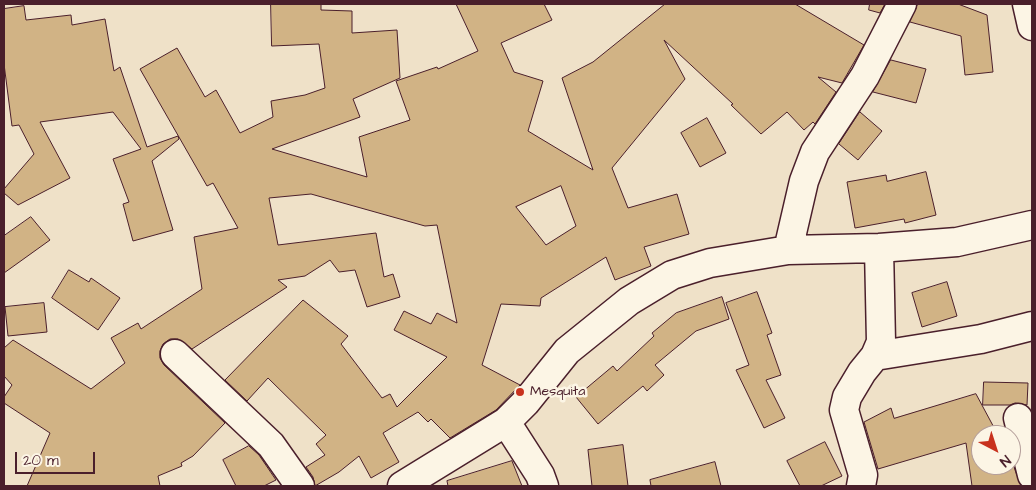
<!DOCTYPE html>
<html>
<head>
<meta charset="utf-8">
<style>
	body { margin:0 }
	#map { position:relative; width:1036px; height:490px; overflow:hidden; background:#efe1c8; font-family:"Architects Daughter",sans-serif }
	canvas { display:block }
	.frame { position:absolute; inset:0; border:5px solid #4a1f2b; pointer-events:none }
	.north { position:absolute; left:971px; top:425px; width:50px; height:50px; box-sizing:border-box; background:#fcf5e5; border:1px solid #b59f9b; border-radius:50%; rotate:140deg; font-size:14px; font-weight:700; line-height:20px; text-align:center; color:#4a1f2b }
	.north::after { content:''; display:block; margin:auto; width:18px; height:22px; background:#c8321e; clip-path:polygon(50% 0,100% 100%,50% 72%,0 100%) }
	.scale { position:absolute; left:15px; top:452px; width:80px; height:22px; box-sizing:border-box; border:2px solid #4a1f2b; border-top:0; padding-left:6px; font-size:15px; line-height:18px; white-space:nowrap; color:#4a1f2b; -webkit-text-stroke:4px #fcf5e5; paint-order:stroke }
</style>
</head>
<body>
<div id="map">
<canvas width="1036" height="490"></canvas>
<div class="frame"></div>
<div class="north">N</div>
<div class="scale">20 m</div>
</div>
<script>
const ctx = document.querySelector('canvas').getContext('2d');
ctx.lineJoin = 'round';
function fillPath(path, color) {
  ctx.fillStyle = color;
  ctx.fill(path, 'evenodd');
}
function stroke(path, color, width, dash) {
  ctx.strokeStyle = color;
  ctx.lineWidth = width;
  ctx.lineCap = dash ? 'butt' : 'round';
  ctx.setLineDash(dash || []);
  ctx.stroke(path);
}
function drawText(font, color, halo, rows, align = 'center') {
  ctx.font = font + ' "Architects Daughter",sans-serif';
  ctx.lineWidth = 5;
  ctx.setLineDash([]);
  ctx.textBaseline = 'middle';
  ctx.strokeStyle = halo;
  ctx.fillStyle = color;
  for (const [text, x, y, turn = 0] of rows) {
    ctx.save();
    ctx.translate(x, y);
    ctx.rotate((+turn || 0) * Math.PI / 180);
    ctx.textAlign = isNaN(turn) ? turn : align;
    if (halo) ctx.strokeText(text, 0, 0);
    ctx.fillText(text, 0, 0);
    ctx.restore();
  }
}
const building = new Path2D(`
	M271,4H321V10L352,11V33L397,30L400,78L353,99L360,117L272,149L367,177L359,137L410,120L396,81L437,67L438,69L478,51L456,4H544L552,20L501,43L514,72L543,81L528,131L593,170L562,78L593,62L665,4H795L864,45L842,83L818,77L836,92L815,124L813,122L804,130L787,112L761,134L731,105L733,104L664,40L685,79L612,168L628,208L677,194L689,234L644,247L651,266L615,280L606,257L541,298L540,306L501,304L482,365L520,385L496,410L450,438L431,419L428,422L418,412L383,433L399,462L371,478L359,456L339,472L315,486L313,477L306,467L325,455L316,444L326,435L268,378L247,401L225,380L303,300L348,336L341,344L382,398L390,394L397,407L447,357L394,330L404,311L431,324L437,313L457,323L437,225L425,226L311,194L269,198L278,245L376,233L384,277L393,274L400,297L367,307L355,270L339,272L330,260L305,276L278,280L287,287L192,349L178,339H170L163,344L160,351V358L164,365L225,423L193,456L181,463L182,466L158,476L160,486H27L50,433L4,403V397L12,385L4,376V348L13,340L91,389L125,363L111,338L138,323L141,329L202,289L194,237L238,228L213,183L207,186L140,69L177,48L205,97L216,90L240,133L273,117L271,101L305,95L325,88L319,44L272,46ZM561,186L576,226L546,245L516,207Z
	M870,4H885L880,13L869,10Z
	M918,4H958L987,15L993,72L965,75L961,36L910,22Z
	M24,6L26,20L71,15L72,25L105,19L114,71L120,67L147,147L178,136L179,139L152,161L173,230L133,241L123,204L129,202L113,159L141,149L113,112L40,122L70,178L18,205L4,193V189L34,154L19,125L12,126L4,64V9Z
	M891,60L926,69L916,103L873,92Z
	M860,112L882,131L858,160L839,144Z
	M707,118L726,153L700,167L681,133Z
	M926,172L936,215L905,223L904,219L855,228L847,182L886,175L887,181Z
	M31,217L50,240L4,273V236Z
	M69,270L89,282L91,278L120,298L98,330L52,298Z
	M947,282L957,316L922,327L912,293Z
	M757,292L772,333L767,335L781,375L766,380L785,418L764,428L736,370L749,365L726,303Z
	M722,297L729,319L696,331L655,365L664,375L647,391L643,386L598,424L576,397L613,366L617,371L654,336L652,333L676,313Z
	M44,303L47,332L8,336L5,307Z
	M984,382L1028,383L1027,405L1015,403L1010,405H983Z
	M976,394L998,435H981V465H1011V459L1021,486H972L966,443L878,469L864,422L891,408L894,418Z
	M825,442L842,476L821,486H800L787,461Z
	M623,445L628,486H592L588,450Z
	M249,446L259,455L276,480L264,486H236L223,460Z
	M512,461L522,486H448L447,481Z
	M715,462L721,486H651L650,480Z`);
fillPath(building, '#d1b385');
stroke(building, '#4a1f2b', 1);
const minor = new Path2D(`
	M1027,4L1032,26
	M788,250L804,181L815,152L865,76L902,4
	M175,354L271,445L300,486
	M875,356L981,339L1032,326
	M1018,418L1032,475
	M506,422L540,475L544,486
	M402,486L506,422L526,402L567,351L629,301L672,275L710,263L788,250L879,248L957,242L1032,225
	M861,486L863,475L844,410L847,397L862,372L875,356L881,342L879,248`);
stroke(minor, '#4a1f2b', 31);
stroke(minor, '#fcf5e5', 28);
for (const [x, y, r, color] of [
	[520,392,5,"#c8321e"]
]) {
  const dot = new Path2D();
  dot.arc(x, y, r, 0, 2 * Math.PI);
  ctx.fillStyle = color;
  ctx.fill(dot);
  stroke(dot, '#fcf5e5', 2);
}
drawText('14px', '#4a1f2b', '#fcf5e5', [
	["Mesquita",530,392]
], 'left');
</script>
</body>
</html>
